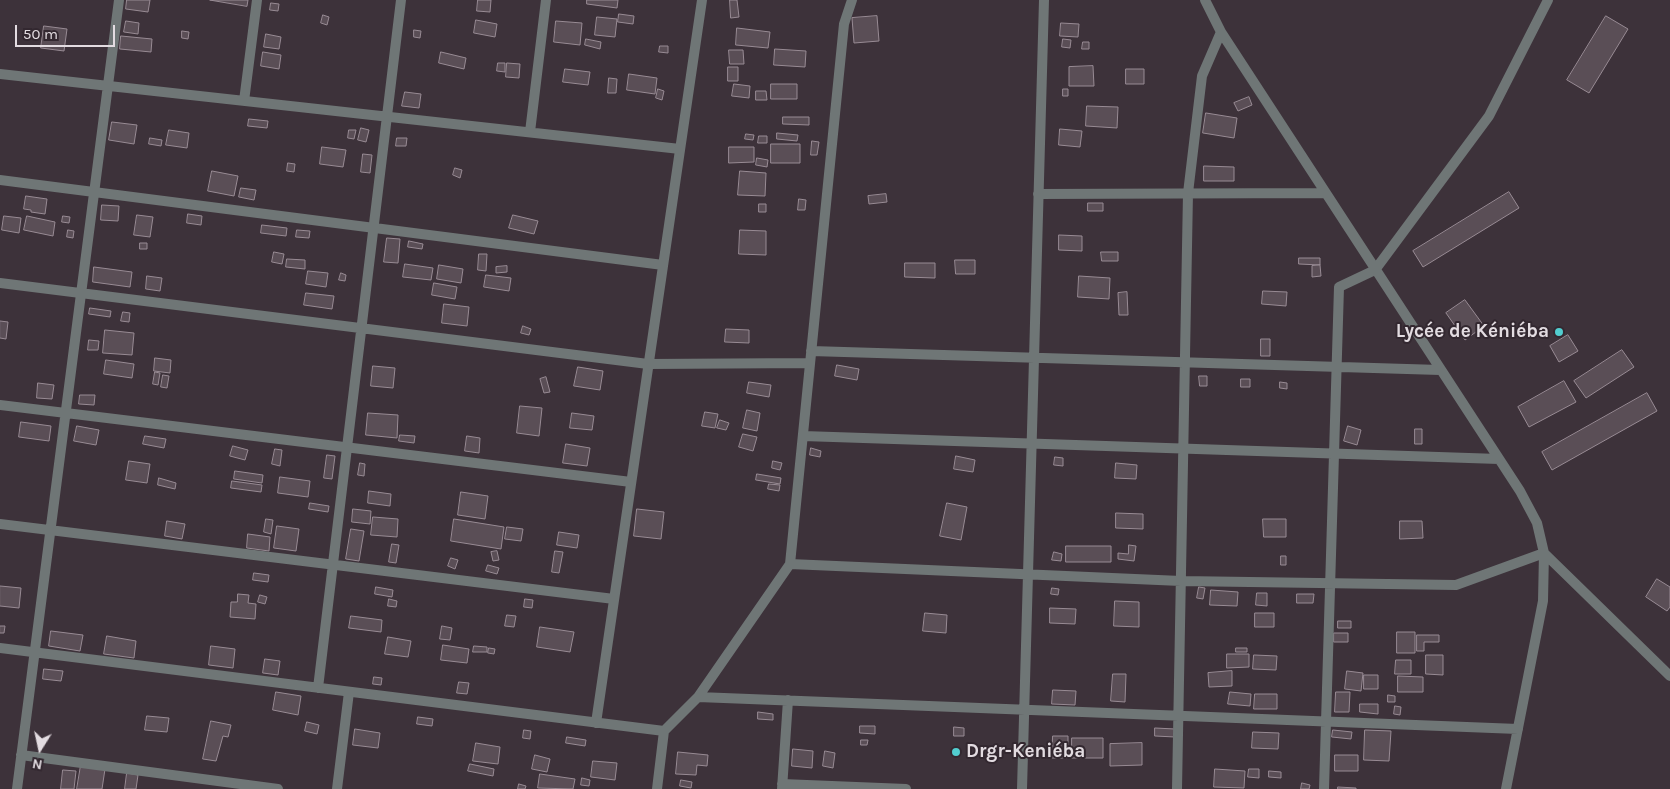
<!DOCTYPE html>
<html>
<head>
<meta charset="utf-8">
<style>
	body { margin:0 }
	#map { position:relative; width:1670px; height:789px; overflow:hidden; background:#3d323a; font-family:Karla,sans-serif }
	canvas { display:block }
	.north { position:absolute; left:15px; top:724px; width:50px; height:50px; -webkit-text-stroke:4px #332830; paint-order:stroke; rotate:190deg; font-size:14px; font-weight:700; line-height:20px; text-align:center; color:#e3dce1 }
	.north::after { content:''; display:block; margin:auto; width:18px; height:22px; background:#e3dce1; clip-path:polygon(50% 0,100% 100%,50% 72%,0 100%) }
	.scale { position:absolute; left:15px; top:25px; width:100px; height:22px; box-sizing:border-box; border:2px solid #e3dce1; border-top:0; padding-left:6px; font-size:15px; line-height:18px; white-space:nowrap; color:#e3dce1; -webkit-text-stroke:4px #332830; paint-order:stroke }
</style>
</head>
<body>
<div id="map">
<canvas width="1670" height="789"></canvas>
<div class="north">N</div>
<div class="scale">50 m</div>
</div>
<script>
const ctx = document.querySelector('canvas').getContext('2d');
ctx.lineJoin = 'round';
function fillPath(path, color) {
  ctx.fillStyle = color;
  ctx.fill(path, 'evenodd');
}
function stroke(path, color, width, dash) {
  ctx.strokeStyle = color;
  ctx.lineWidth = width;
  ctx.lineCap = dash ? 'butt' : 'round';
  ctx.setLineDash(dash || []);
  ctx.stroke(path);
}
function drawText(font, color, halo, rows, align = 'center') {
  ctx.font = font + ' Karla,sans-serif';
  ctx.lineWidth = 4;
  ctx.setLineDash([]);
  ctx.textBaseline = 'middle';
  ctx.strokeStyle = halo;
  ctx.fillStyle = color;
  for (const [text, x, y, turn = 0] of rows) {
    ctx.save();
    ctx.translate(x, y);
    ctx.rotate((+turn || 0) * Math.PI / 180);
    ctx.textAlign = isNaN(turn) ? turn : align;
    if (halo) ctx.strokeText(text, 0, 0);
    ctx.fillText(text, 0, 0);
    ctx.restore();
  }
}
const building = new Path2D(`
	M127,0H150L148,12L126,9Z
	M210,0H248L247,6Z
	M478,0H491L490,12L477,11Z
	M587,0H618L617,8L587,4Z
	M730,0H737L739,17L731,18Z
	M271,3L279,4L278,11L270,10Z
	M619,14L634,16L633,24L618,22Z
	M323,15L329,17L327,25L321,23Z
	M877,16L879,41L854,43L852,18Z
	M1606,16L1628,29L1589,93L1567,80Z
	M597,17L617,19L615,37L595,35Z
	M476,20L497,24L495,37L474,33Z
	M126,21L139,23L138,34L124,32Z
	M556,21L582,23L580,45L554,42Z
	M1061,23L1079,24L1078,37L1060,36Z
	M44,26L67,29L64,51L41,48Z
	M737,28L770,32L768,48L736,45Z
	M414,30L421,31L420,38L414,37Z
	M182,31L189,32L188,39L182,38Z
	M266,34L281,37L279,49L264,47Z
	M121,36L152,39L151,52L120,49Z
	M586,39L601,42L600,49L585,45Z
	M1063,39L1071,40L1070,48L1062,47Z
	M1083,42H1089V49H1082Z
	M660,46H668V53L659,52Z
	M775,49L806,51L805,67L774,65Z
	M729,50H743L744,64H730Z
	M263,52L281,55L279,69L261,66Z
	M441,52L466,58L464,69L439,63Z
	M498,63H505V72L497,71Z
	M507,63L520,64L519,78L506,77Z
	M1093,66L1094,86H1069V67Z
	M728,67H738V81H728Z
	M565,69L590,72L588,85L563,82Z
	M1126,69H1144V84H1126Z
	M629,74L657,78L655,94L627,90Z
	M609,78L617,79L616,93H608Z
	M734,84L750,86L749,98L732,96Z
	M771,84H797V99H771Z
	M658,89L664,91L662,100L656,98Z
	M1063,89H1068V96H1063Z
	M756,91H766L767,100H756Z
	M405,92L421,94L419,108L402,106Z
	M1249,97L1252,105L1238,111L1234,103Z
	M1087,106L1118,107L1117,128L1086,126Z
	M1206,113L1237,118L1234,138L1203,133Z
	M783,117H809V125L783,124Z
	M249,119L268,121L267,128L248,126Z
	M112,122L137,125L134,144L109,140Z
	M361,128L369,130L366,142L358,140Z
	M1060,129L1082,131L1080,147L1059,145Z
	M169,130L189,133L187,148L166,145Z
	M349,130H356L354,139L348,138Z
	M777,133L798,135L797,141L777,139Z
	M746,134L754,135L753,140L745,139Z
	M759,136H767V143H758Z
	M150,138L162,140L161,146L149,144Z
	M397,138H407L406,146H396Z
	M812,141L819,142L817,155H811Z
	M771,144H800V163H771Z
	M322,147L346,150L343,167L320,164Z
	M729,147H754V162L729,163Z
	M363,154L372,155L370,173L361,172Z
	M757,158L768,160L767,167L756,165Z
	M288,163L295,164L294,172L287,171Z
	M1204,166L1234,167V181H1204Z
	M455,168L462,170L460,178L453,175Z
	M212,171L238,176L234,196L208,191Z
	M740,171L766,173L765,196L738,195Z
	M241,188L256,190L254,200L239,197Z
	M1509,192L1519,208L1423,267L1413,251Z
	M886,194L887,202L869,204L868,196Z
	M26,196L47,199L45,214L31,212V210L24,209Z
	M799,199L806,200L805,210H798Z
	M1088,203H1103V211H1088Z
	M759,204H766V212H759Z
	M102,205L119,206L118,221L101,220Z
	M188,214L202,216L201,225L187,223Z
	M137,215L153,217L150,237L134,235Z
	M513,215L538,221L534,234L509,228Z
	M4,216L21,218L19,233L2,230Z
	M27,216L55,222L53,236L24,230Z
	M63,216L70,217L69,223L62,222Z
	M262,225L287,228L286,236L261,233Z
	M68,230L74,231L73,238L67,237Z
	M297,230L310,231L309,238L296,237Z
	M740,230L766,231V255L739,254Z
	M1059,235L1082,236V251L1059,250Z
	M387,238L400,239L398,263L384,262Z
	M409,241L423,244L422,249L408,247Z
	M140,243H147V249H140Z
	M274,252L284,254L282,264L272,262Z
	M1101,252H1118V261H1102Z
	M479,254H487L486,271L478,270Z
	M1299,258H1320V265L1299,264Z
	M287,259L305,260V269L286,267Z
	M955,260H975V274H956Z
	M905,263H935V278L905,277Z
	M405,264L433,268L431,280L403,277Z
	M439,265L463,269L461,283L437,279Z
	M1320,265L1321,276L1312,277V266Z
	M507,266V272L496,273V267Z
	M94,267L132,272L130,287L93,282Z
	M308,271L328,273L326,287L306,284Z
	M341,273L346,275L345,281L339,280Z
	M486,275L511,278L509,291L484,287Z
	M147,276L162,278L160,291L146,289Z
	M1079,276L1110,278L1109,299L1078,297Z
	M434,283L457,287L455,299L432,295Z
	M1263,291L1287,292L1286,306L1262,304Z
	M1127,292L1128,315H1119L1118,293Z
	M306,293L334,296L332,309L304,305Z
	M1465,300L1484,326L1465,340L1446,313Z
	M444,304L469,307L467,326L442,323Z
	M90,308L111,311L110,317L89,314Z
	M123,312L130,313L129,322L121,321Z
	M0,321L8,322L6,339L0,338Z
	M523,326L531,329L529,335L521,333Z
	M726,329L749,330V343L725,342Z
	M105,330L134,333L132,355L103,353Z
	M1568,335L1578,351L1559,362L1550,346Z
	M1261,339H1270V356H1261Z
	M89,340L99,341L98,350H88Z
	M1622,350L1634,367L1586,398L1574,381Z
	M155,358L171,360L170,373L154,371Z
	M106,360L134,364L132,378L104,374Z
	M837,365L859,369L857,380L835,376Z
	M373,366L395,368L393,388L371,386Z
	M578,367L603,371L600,390L574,386Z
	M155,372L160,373L158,385L153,384Z
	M163,375L169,376L167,388L161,387Z
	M1199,376H1207V386H1200Z
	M546,377L550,392L544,393L540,379Z
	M1241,379H1250V387H1241Z
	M1564,381L1576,402L1529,427L1518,407Z
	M749,382L771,385L769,397L747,393Z
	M1280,382L1287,383V389L1280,388Z
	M38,383L54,385L52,399L37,398Z
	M1647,393L1657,411L1552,470L1542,452Z
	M80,395H95L94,405L79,404Z
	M520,406L542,408L539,436L517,433Z
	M747,410L760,413L757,431L743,428Z
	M705,412L718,414L715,428L702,426Z
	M368,413L398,415L397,438L366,435Z
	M572,413L594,416L592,430L570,428Z
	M720,420L729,423L726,430L717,428Z
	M21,422L51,426L49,441L19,437Z
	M77,426L99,430L96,445L74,441Z
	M1348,426L1361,430L1357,445L1344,441Z
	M1415,429H1422V444H1415Z
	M743,434L757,437L753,451L739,447Z
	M400,435L415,436L414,443L399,441Z
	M145,436L166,439L164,448L143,444Z
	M467,436L480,438L479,453L465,451Z
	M566,444L590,448L587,466L563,463Z
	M233,446L248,450L245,460L230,456Z
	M811,448L821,451L820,457L810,455Z
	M275,449L282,450L280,466L272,464Z
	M327,455L335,456L332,479L324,478Z
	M956,456L975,460L973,472L954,469Z
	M1055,457L1063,458V466L1054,465Z
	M129,461L150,464L147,483L126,480Z
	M773,461L782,463L780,470L772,468Z
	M360,463L365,464L364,476L358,475Z
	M1116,463L1137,465L1136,479L1115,478Z
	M235,471L263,475L262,483L234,479Z
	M757,474L781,478L780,484L756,480Z
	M280,477L310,481L308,497L278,493Z
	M159,478L176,483L175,489L158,485Z
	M232,481L262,485L261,492L231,488Z
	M769,484L780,485L779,491L768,489Z
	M369,491L391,494L390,506L368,503Z
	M461,492L488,496L485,519L458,515Z
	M310,503L329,506L328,512L309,509Z
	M947,503L967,507L961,540L940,536Z
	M353,509L371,511L370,524L352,522Z
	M637,509L664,512L661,539L634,536Z
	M1116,513L1143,514V529L1116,528Z
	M373,517L398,519L397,537L371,535Z
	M266,519L273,520L271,534L264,532Z
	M454,519L504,527L501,549L451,541Z
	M1263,519H1286V537H1264Z
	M167,521L185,524L182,539L165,536Z
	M1400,521H1422L1423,538L1400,539Z
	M277,526L299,529L296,551L274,548Z
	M507,527L523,529L521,541L505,539Z
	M351,529L364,531L359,561L346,559Z
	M559,532L579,535L577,548L557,545Z
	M248,534L270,537L269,551L247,548Z
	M392,544L399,545L396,563L389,562Z
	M1129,545L1136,546L1134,561L1118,559V553L1128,554Z
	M1066,546H1111V562H1066Z
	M497,551L499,560L493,561L491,552Z
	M555,551L563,552L559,573L552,572Z
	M1054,552L1062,554L1061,561L1052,560Z
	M1281,556H1286V565H1281Z
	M451,558L458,560L455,569L448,566Z
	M488,565L499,568L497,574L486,571Z
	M254,573L269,575L268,582L253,580Z
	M1657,579L1670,587V607L1667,611L1646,597Z
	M0,586L21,588L19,608L0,606Z
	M376,587L393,590L392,597L375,594Z
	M1199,587L1205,588L1203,599L1197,598Z
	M1052,588L1059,589L1058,595L1051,594Z
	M1211,590L1238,592L1237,606L1210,605Z
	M1257,593H1267V606L1256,605Z
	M238,594L249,595L248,603L256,604L255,619L230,617L231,602H237Z
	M1297,594H1314L1313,603H1297Z
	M260,595L267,597L265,604L258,602Z
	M389,599L397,601L396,607L388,606Z
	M525,599L533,600L532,608L524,607Z
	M1115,601L1139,602V627L1114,626Z
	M1050,608L1076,609L1075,624L1050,623Z
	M925,613L947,615L946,633L923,631Z
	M1255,613H1274V627H1255Z
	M507,615L516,616L514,627L505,626Z
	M351,616L382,620L381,632L349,628Z
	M1338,621H1351V628H1338Z
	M0,626H5L4,633H0Z
	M442,626L452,628L450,640L440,639Z
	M540,627L574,632L570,652L537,647Z
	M51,631L83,635L80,651L49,646Z
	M1397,632H1415V653H1397Z
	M1334,633H1348V642H1334Z
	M1417,635H1439V642H1424V651H1417Z
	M107,636L136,641L134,658L104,654Z
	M388,637L411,641L408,657L385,654Z
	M443,645L469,649L467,663L441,660Z
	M211,646L235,649L233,668L209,665Z
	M474,646L487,647V652H473Z
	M489,648L495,649L494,654L488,653Z
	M1236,648H1247V652H1236Z
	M1227,654H1249V667L1227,668Z
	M1254,655L1277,656L1276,670L1253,669Z
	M1426,655H1443V675L1426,674Z
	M265,659L280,661L278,675L263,673Z
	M1396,660H1411V674H1395Z
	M44,669L63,671L61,681L43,679Z
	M1232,671V686L1209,687L1208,673Z
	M1347,671L1363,673L1361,691L1345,689Z
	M1113,674H1126L1125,702L1111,701Z
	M1364,675H1378V689H1364Z
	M1398,676L1423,677V692H1398Z
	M374,677L382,678L381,685L373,684Z
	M459,682L469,683L467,694L457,693Z
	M1053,690L1076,691L1075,705L1052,704Z
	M276,692L301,696L298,715L273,710Z
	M1230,692L1251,694L1250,706L1228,704Z
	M1336,692H1350L1349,712H1335Z
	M1255,694H1277V709H1254Z
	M1388,695L1395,696V702H1388Z
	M1360,704H1378V714L1360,712Z
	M1395,706L1401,707L1400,715L1394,714Z
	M758,712L773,714V720L758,719Z
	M147,716L169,718L167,732L145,730Z
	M418,717L433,719L432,726L417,724Z
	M211,721L231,725L228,737L223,736L216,761L203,759Z
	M307,722L319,725L317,734L305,731Z
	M860,726H875V734L860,733Z
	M954,727L964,728V736H954Z
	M1155,728L1175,729V737L1155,736Z
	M355,729L380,733L378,748L353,745Z
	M524,730L531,731L530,739L523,738Z
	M1333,730L1352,732L1351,739L1332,737Z
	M1365,730L1391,731L1389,761L1364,760Z
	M1253,732L1279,733L1278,749L1252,748Z
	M1053,736H1068V758H1052Z
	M567,737L586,740L585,746L566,743Z
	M1072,738H1103V758H1072Z
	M861,740H868L867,745H861Z
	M476,743L500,747L498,764L473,761Z
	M1142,743V765L1110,766V744Z
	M793,749L813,751L812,768L792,766Z
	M825,751L835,753L833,768L823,766Z
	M678,752L708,755L707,766L697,765L696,775L676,774Z
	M535,755L550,759L547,772L532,769Z
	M1335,755H1358V771H1335Z
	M593,761L617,763L615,780L591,777Z
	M470,764L494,769L493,776L468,771Z
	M81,765L105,769L102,789H77Z
	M1215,769L1245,771L1244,788L1214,787Z
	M1249,769H1259V778L1248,777Z
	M63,770L76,771L74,789H61Z
	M1269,771L1281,772V778L1269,777Z
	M127,773L138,775L136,789H125Z
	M540,774L575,779L573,789L538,788Z
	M582,778L590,780L589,786L581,785Z
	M681,780L692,782L691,788L680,786Z
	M1302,783L1310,785L1309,789H1301Z
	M519,784L526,786L525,789H518Z
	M1338,787L1356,788V789H1338Z`);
fillPath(building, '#5a4e56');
stroke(building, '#988b94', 1);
stroke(new Path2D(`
	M1205,0L1221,32L1520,491L1537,523L1544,553L1543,601L1506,789
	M0,74L680,149
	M244,101L257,0
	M530,132L546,0
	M0,180L663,265
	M1038,194L1324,193
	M0,283L648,364L810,363
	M811,351L1440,370
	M0,405L631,482
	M803,436L1499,459
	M0,524L614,599
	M790,564L1181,581L1456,585L1544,553L1670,676
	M0,648L664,731
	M318,688L401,0
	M698,697L1518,729
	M596,723L702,0
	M21,755L278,789
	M782,784L906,789
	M17,789L119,0
	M337,789L349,692
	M657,789L664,731L698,697L790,564L844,24L852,0
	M782,789L788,700
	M1022,789L1044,0
	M1177,789L1188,193L1202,76L1221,32
	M1324,789L1339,287L1375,270L1489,116L1548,0`), '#6f7676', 10);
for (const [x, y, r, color] of [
	[1559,332,5,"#52cdcf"],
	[956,752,5,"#52cdcf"]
]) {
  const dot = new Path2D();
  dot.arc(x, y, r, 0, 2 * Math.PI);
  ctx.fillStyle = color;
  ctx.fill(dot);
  stroke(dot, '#332830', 2);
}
drawText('bold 19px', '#e3dce1', '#332830', [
	["Lycée de Kéniéba",1549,332],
	["Drgr-Keniéba",966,752,"left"]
], 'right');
</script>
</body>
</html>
